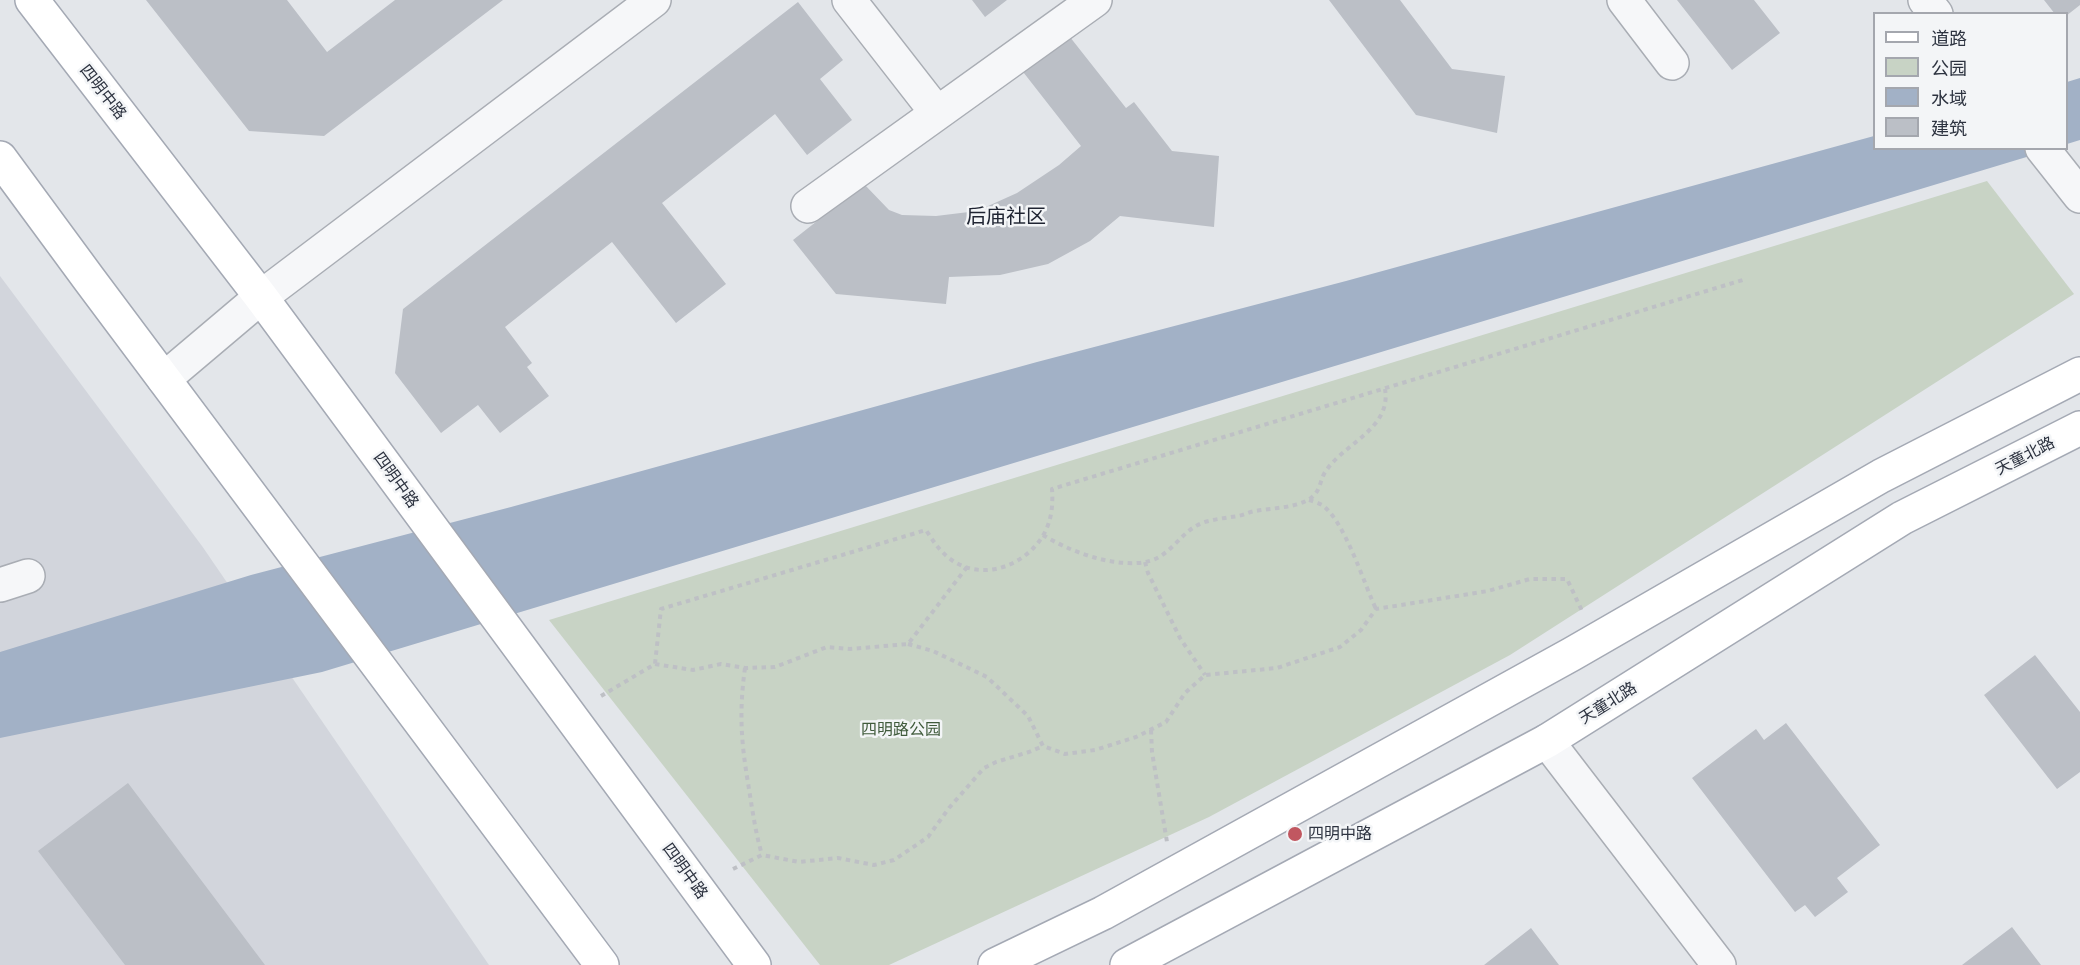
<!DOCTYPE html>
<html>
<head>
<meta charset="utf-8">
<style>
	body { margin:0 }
	#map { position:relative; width:2080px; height:965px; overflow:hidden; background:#e3e6ea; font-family:Lato,"Noto Sans SC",sans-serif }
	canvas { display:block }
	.legend { position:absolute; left:1873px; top:12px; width:195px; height:138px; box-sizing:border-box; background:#f3f5f7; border:2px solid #a4a7ae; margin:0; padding:8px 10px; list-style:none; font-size:18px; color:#2d3340 }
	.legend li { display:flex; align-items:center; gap:12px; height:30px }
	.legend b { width:30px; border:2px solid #a4a7ae }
</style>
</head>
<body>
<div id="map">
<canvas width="2080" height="965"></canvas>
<ul class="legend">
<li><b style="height:8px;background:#fff"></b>道路</li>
<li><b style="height:16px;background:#c8d3c5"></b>公园</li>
<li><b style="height:16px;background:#a2b1c6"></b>水域</li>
<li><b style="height:16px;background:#bbbfc6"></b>建筑</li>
</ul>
</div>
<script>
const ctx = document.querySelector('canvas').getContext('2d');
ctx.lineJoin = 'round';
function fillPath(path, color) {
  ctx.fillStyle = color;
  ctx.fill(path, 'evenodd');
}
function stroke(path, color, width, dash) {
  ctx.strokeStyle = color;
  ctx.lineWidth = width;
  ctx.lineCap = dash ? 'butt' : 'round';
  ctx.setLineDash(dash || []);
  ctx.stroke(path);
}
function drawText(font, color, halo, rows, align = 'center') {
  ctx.font = font + ' Lato,"Noto Sans SC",sans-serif';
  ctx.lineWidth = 5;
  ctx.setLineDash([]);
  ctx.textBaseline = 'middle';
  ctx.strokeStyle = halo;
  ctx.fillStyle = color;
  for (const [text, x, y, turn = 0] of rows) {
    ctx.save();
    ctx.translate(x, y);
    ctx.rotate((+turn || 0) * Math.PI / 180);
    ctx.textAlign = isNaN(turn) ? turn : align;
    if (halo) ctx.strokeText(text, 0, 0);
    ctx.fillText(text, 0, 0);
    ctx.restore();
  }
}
fillPath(new Path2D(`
	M0,276L202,546L489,965H0Z`), '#d2d5dc');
fillPath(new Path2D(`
	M1987,181L2074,294L1510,655L1209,817L889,965H820L549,620Z`), '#c8d3c5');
fillPath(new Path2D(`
	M2080,78V140L2067,144V82Z
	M1874,136V148L2053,149L322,672L0,738V652L251,575L511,507L1037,362L1346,281Z`), '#a2b1c6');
fillPath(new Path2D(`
	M146,0H287L327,52L395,0H503L324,136L249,131Z
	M972,0H1007L985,17Z
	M1329,0H1400L1452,69L1505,76L1497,133L1416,115Z
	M1677,0H1754L1780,33L1732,70Z
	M2044,0H2080V5L2066,16V14H2055Z
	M798,2L843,60L820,79L852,120L807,155L775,114L662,203L726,284L676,323L612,242L505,327L532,363L527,367L549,396L500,433L478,405L441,433L395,373L403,309Z
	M1066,32L1126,108L1134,102L1172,151L1219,156L1214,227L1120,216L1090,241L1048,264L1000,275L949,277L946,304L836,294L793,240L864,184L889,210L902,215L936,216L977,211L1017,193L1059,165L1081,146L1020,68Z
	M2035,655L2080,712V772L2057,789L1984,695Z
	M1786,723L1880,845L1837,878L1848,892L1815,917L1805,905L1795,912L1692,778L1756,729L1764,740Z
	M128,783L265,965H125L38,851Z
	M2012,927L2041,965H1962Z
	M1531,928L1559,965H1484Z`), '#bbbfc6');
const minor = new Path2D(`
	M849,0L937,113
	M1624,0L1672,63
	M1925,0L1936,14
	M2042,148L2080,196
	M808,206L1095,0
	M164,379L261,297L654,0
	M0,585L28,576
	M1547,741L1719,965`);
const major = new Path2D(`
	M32,0L261,297L754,965
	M0,158L89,279L602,965
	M995,965L1103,913L1572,654L1881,476L2080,374
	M1127,965L1547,741L1902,518L2080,428`);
stroke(minor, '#a9adb4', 36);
stroke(major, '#a4a9b4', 36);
stroke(new Path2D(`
	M1309,500C1313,501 1318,503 1322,505C1345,521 1364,584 1376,609
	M1043,535C1069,551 1107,565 1138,563C1171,561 1177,533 1202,523C1213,519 1226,518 1238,516C1244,515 1249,512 1255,511C1272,508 1293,508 1308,500C1320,493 1319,484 1324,474C1341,444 1392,430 1385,389
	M1145,562L1148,573L1180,638L1205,675
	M908,644L933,651L987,677L1028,716L1043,746L1065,754L1095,750L1136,737L1166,722L1185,693L1205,675L1277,668L1340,647L1361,630L1376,609L1488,591L1530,579H1567L1583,613
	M655,664L693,670L721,664L745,668L775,667L827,647L850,649L908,644L967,567
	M745,668C739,711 741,741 748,783C752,807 755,831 762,855
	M601,696L655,664L661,609L926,530C933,541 939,550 949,558C982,584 1029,565 1046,530C1052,517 1053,503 1052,489L1746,279
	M1151,730L1152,752L1167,842
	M733,869L762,855L799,862L838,858L874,865L894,860L928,837L949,808L984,768L996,762L1029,752L1043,746`), '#bec0c5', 4, [4.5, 4.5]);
stroke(minor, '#f6f7f9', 33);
stroke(major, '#fff', 33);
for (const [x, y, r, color] of [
	[1295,834,8,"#c15760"]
]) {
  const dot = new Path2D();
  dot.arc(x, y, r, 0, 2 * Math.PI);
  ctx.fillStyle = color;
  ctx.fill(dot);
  stroke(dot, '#f3f5f7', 2);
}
drawText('16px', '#2d3340', '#f3f5f7', [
	["四明中路",103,92,52],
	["天童北路",2025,456,-27],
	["四明中路",396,480,54],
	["天童北路",1608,703,-32],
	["四明中路",685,871,54]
]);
drawText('16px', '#405b3c', '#f3f5f7', [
	["四明路公园",901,730]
]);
drawText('16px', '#2d3340', '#f3f5f7', [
	["四明中路",1308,834]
], 'left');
drawText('20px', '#1f2432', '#f3f5f7', [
	["后庙社区",1006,217]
]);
</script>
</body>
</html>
